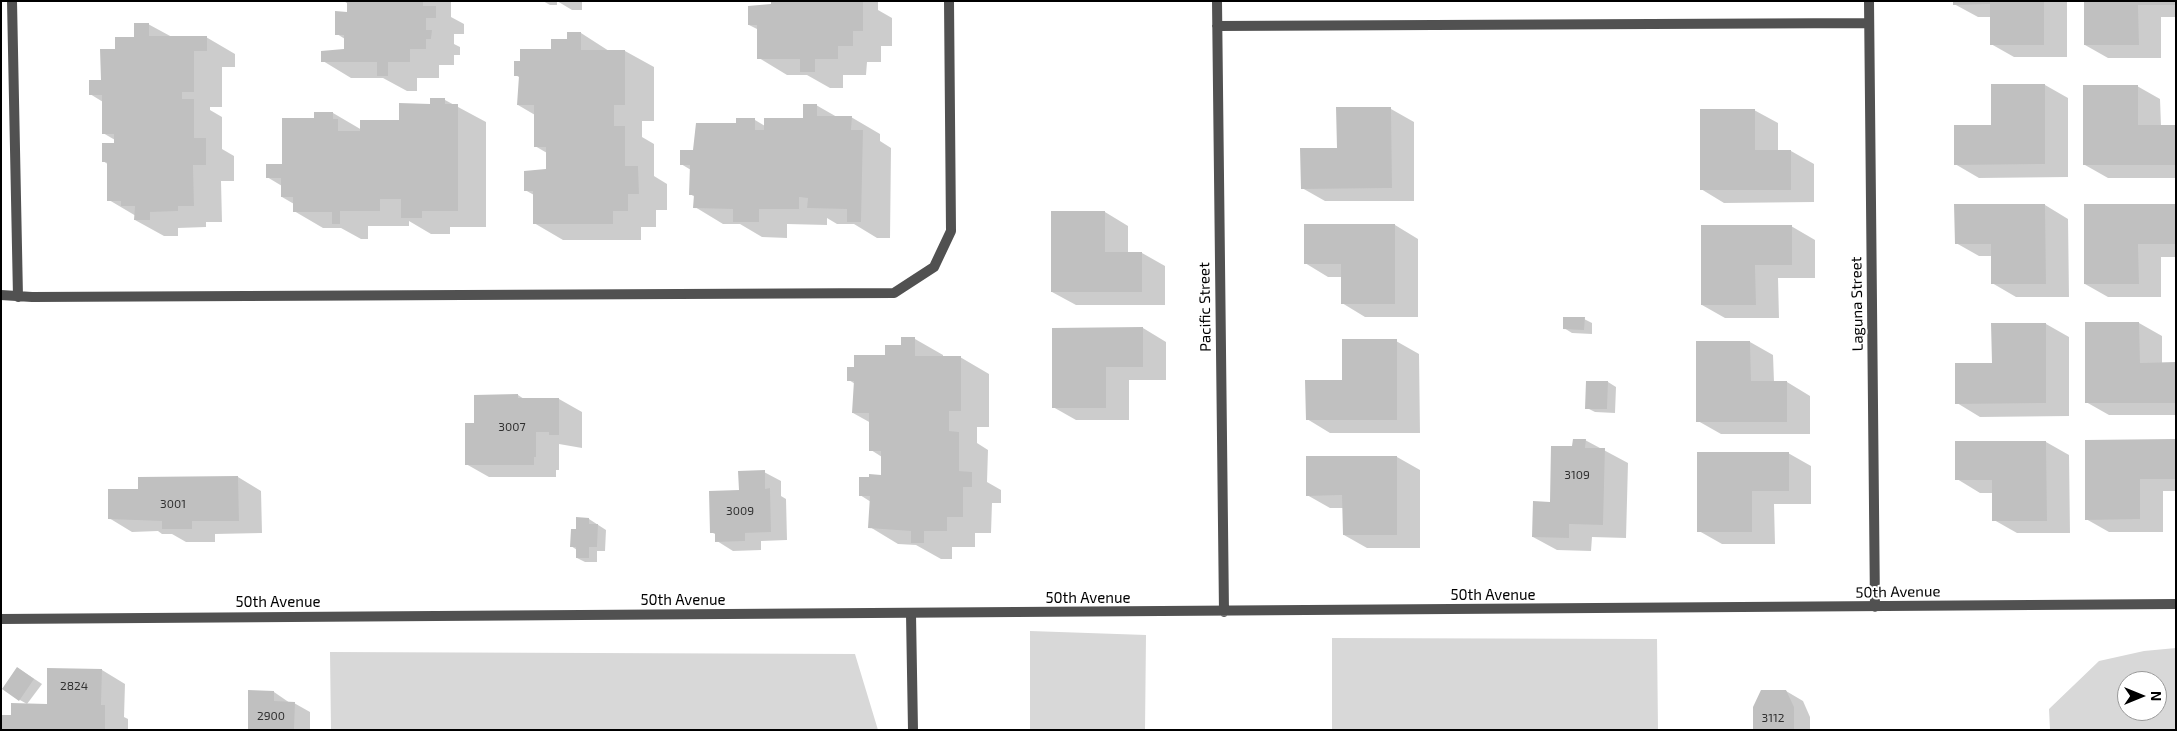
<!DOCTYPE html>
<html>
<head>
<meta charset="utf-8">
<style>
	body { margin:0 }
	#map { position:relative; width:2177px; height:731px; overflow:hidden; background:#fff; font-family:"Exo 2",sans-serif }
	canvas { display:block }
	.frame { position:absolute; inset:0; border:2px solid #000; pointer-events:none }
	.north { position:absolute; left:2117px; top:671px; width:50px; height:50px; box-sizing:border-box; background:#fff; border:1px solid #999; border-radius:50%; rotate:90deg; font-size:14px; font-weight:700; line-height:20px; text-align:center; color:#000 }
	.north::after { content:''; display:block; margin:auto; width:18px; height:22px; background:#000; clip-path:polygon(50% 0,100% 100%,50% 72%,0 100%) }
</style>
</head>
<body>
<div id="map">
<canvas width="2177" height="731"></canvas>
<div class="frame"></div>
<div class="north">N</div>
</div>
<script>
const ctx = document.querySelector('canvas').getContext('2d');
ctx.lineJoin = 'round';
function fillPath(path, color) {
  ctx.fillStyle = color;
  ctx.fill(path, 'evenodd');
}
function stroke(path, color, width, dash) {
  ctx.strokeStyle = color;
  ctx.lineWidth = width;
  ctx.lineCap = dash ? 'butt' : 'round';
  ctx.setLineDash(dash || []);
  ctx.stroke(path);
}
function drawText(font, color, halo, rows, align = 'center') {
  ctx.font = font + ' "Exo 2",sans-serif';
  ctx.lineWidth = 4;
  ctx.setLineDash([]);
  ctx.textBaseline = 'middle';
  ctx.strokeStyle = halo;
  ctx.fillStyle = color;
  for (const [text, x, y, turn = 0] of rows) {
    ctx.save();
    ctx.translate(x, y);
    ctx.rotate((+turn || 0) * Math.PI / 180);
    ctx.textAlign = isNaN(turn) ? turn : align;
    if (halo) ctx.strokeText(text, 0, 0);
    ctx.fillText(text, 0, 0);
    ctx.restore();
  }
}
fillPath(new Path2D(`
	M1030,631L1146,635L1145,730H1030Z
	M1332,638L1657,639L1658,730H1332Z
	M2176,648V730H2050L2049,709L2099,661L2144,651ZM2127,681H2157V711H2127Z
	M330,652L855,654L878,730H331Z`), '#d8d8d8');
fillPath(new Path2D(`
	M344,1H451V17L464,24V34H454V44L460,47V55H454V65H439V78H417V91H407L383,78H351L323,61L345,50V39L337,34L348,13V4Z
	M543,1H582V10H572L557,1V5H550Z
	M772,1H878V10L892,18V46H881V62H867L866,75H843V88H830L807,75H787L759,58V30L749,25L772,5Z
	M1954,1H2067V57H2014L1991,44V17H1978L1954,4Z
	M2085,1H2176V17H2161V58H2108L2085,45Z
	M148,24L172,37H206L235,54V67H222V107H210V110L222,117V149L234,156V181H221L222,222H206V227L178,228V236H164L135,220L136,216L109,200V165L103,161L115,144V140L103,133V102L90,94L102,81L117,50L135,38Z
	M581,33L609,51H625L654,67V121H642V137L654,144V176L667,184V210H656V227H641V240H563L534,223V195L525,190L547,170V153L535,146V115L518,105L520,78L516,75Z
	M1992,85H2045L2068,98V177L1979,178L1955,164L1992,126Z
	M2137,86L2160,99L2161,126L2176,127V178H2108L2085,165Z
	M445,100L486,122V227H450V234H431L409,221V226H368V239H361L341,228H323L294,211V204L282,197V186L267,177L283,165L315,120L333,113L362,130L400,122Z
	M816,105L837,117H851L880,134V141L891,148L890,238H877L854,224H837L827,218V225L787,224V238L762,237L740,224H723L695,207V197L690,194L691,170L681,164L695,151L737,124L755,120L765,126L805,120Z
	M1391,109L1414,122V201H1325L1302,188L1338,149Z
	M1754,110L1778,123V151H1791L1814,164V202L1724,203L1701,189Z
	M1955,205H2045L2068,219L2069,297H2016L1992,283V256H1979L1956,243Z
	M2175,206L2176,257H2161V297H2108L2085,284Z
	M1105,212L1128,226V253H1142L1165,266V305H1076L1052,292Z
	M1395,225L1418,239V317H1365L1342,303V277H1328L1305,263Z
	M1791,226L1815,240V278H1778L1779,318H1725L1702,305Z
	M1584,319L1592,323V334L1572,333L1564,328Z
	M2139,323L2162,336V364L2176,363V415H2109L2086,402Z
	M2046,324L2069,337V416L1980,417L1957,403L1993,365Z
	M1143,328L1166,342V380H1129V420H1076L1053,407Z
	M915,339L943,355V357H960L989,374V427H977V443L988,450L987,482L1001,490V503H992L991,533H975V547H952V559H941L916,545L898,544L870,527L871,502L860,495L882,476V457L871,450V423L853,413L855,384L849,380L856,368L886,356Z
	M1396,341L1419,354L1420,433H1330L1307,419L1344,381Z
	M1698,342H1750L1773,355L1774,382H1787L1810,396V434H1721L1698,421Z
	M1588,382H1608L1616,387L1615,413L1595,412L1587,408Z
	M518,395L524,399H559L582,412V448L559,444V470H556V477H489L466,464L475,424Z
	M1585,440L1628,463L1626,538L1592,537L1591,551L1557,550L1533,537L1551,503L1574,448Z
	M2176,441V491H2163V532H2109L2086,519Z
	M1957,442H2046L2069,455L2070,533H2017L1994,520V493H1980L1957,479Z
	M1788,453L1811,466V504H1774L1775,544H1722L1699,531Z
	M1397,457L1420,470V548H1367L1344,535V508H1330L1307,495Z
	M764,472L781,481V496L786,499L787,540L761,541V550L733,551L717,541V535L711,532L740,491Z
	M238,477L261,491L262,533L215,534V542H186L172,534H162L158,531L132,532L109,518L139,491Z
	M589,519L606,530L605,551H597V562H585L577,558V550L571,546L577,530Z
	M18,668L42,684L27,704L20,700Z
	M102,670L125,684L124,717L128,719V730H1L12,716L48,705Z
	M1786,691L1803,701L1810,717V730H1754Z
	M274,692L290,703H294L310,712V730H249Z`), '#0003');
fillPath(new Path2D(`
	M347,1H423V6H436V18H426V30H432L431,39H426V49H410V62H388V76H377V62H321V51L344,49V35H335V11L347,12Z
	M771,1H863V31H853V46H838V59H815V72H800V59H757V25H748V6L771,4Z
	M1953,1H2044V45H1990V4L1953,5Z
	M2084,1H2175V5H2138L2139,45H2084Z
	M134,23H149V36H207V51H194V92H182V99H194V138H206V165H193L194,206H178V211L150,212V220H134L135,206H121V201H107V162H102V143H114V134H102V95H89V80H101L100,49H115V37H134Z
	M567,32H581V50H625V105H614V126H625V166H638L639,194H628V211H613V224H533V191H524V171L546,169V147H534V105H517L519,76H514V61H520V49H551V39H567Z
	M1991,84H2045V164L1954,165V125H1991Z
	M2083,85H2138V125H2175V165H2083Z
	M430,98H445V104H458V211H422V218H401V199H380V211H340V224H332V212H293V197H281V178H266V164H282V118H314V112H333V119H338V131H360V120H399V103L430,104Z
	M803,104H817V116H852L851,130H863L861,222H847V209L807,208L808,198L799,197V209H759V222H733V209L693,208L694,195H689L690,165H680V150H693L696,123H736V118H755V130H764V118H803Z
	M1336,107H1391L1392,188L1301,189L1300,148H1337Z
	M1700,109H1755V150H1791V190H1700Z
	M1954,204H2045L2046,284H1991V244H1955Z
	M2084,204H2175V244H2138L2139,284H2084Z
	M1051,211H1105V252H1142V292H1051Z
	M1304,224H1395V304H1341V264H1304Z
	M1701,225H1792V265H1755L1756,305H1701Z
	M1563,317H1585L1584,330L1563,329Z
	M2085,322H2139L2140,363L2176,362V403H2085Z
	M1991,323H2046V403L1955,404V363H1992Z
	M1143,327V367H1106V408H1052V328Z
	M901,337H915V356H961V411H949V431L959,432V471L972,472V487H963V517H947V531H924V543H911V531L868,528L870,496H859V477H869V474L881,475V451H869V413H852L854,381H847V367H854V355H885V345H901Z
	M1342,339H1397V420H1306L1305,380H1342Z
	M1696,341H1750L1751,381H1787V422H1696Z
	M1586,381H1608L1607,409H1585Z
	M518,394V398H559V435H549V432H536V457H534V465H465V423H474V395Z
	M1573,439H1586L1585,448H1605L1603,525L1569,524V538L1532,537L1533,501L1550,502L1551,446H1572Z
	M2176,439V479H2140V519L2085,520V440Z
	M1955,441H2046L2047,521H1992V480H1955Z
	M1697,452H1789V491H1752V532H1697Z
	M1306,456H1397V535H1343L1342,495L1306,496Z
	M765,470V489L770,488L771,532L745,533V541L715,542V533H710L709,491L739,490L738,471Z
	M238,476L239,521H192V529H162V521L108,519V489H138V477Z
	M576,517L589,518V524H598L597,547H589V558H576V547H570L571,529H576Z
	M17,667L34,679L19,701L2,689Z
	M47,668L102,669L101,705H105V730H1V715H11V703L47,704Z
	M248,690L274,691V701L295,702L294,730H248Z
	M1761,690H1786L1794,707V730H1753V707Z`), '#c0c0c0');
stroke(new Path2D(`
	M12,1L18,297
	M1,295L32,297L894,293L934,267L951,231L949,1
	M911,614L913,730`), '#515151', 10);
stroke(new Path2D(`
	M1217,1L1224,612
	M1869,1L1875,607
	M1217,26L1869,23
	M1,619L2176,604`), '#515151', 10);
drawText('12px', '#303030', null, [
	["3007",512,427],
	["3109",1577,475],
	["3001",173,504],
	["3009",740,511],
	["2824",74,686],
	["2900",271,716],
	["3112",1773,718]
]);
drawText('15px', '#000', '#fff', [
	["Laguna Street",1857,304,-91],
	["Pacific Street",1205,307,-91],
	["50th Avenue",1898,592,-1],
	["50th Avenue",1493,595],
	["50th Avenue",1088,598],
	["50th Avenue",683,600],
	["50th Avenue",278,602]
]);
</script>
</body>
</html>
